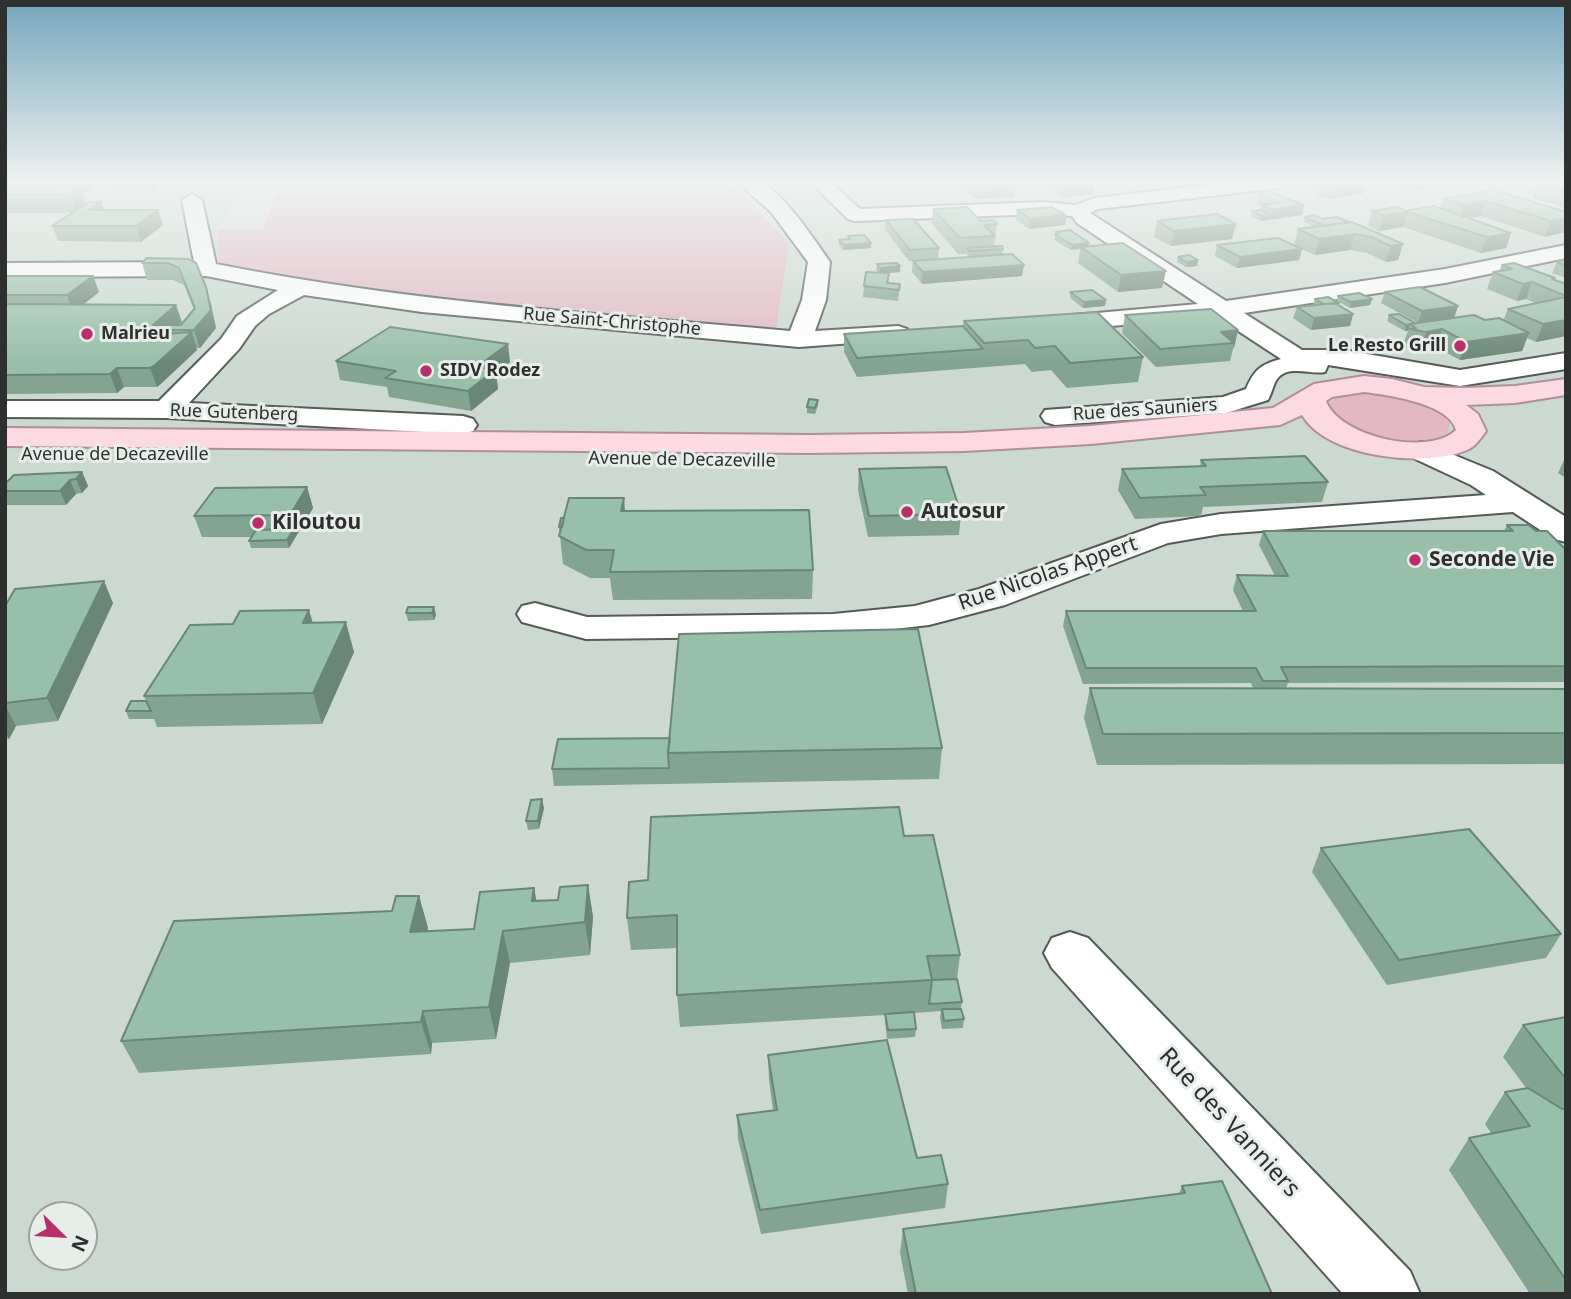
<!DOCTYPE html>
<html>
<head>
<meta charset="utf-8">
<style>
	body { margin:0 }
	#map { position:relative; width:1571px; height:1299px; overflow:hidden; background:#dae1dd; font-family:"Noto Sans",sans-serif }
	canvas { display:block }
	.frame { position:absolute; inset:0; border:7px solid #2d302e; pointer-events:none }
	.north { position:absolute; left:28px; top:1201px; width:70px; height:70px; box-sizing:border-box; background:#e7eeea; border:2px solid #9da29f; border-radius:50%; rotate:114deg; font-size:19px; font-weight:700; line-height:28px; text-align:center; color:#2d302e }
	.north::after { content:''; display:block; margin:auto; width:24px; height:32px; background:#b92f6b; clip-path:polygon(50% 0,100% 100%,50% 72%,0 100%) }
</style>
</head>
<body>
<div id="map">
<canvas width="1571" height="1299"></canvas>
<div class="frame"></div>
<div class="north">N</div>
</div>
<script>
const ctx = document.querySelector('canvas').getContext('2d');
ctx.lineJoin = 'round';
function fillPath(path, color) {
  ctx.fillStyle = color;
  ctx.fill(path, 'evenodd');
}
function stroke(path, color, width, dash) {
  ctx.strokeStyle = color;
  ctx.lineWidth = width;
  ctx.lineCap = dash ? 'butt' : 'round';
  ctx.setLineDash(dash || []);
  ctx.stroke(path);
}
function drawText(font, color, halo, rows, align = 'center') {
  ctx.font = font + ' "Noto Sans",sans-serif';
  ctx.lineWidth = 6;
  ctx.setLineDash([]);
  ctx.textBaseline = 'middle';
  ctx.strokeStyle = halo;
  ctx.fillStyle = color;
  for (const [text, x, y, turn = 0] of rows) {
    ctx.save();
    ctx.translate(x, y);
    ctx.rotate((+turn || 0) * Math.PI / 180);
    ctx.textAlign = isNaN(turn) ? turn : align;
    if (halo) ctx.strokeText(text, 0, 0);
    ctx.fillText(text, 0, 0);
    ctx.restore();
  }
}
fillPath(new Path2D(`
	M5,182H249L217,229L219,264L776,329L789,243L752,182H1566V1294H5ZM42,1215H84V1257H42Z`), '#cbd9d0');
fillPath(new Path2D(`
	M280,182H732L789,243L776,330L724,328L363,293L219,264L217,229H263Z
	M1365,391C1392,395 1439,396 1450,426L1448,432C1413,456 1368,434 1335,419L1329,405C1336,393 1352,394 1365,391Z`), '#e2b8c4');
fillPath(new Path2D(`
	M781,433L837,434L840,436L837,438L779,436V434Z`), '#6a907b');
const minor = new Path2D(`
	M737,182C743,182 753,180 759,182C782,190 816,242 830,262L826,300L815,331L898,326L907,329L911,334L907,339L799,347L422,312L304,295L269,314L255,326L239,349L189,403L463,416L473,419L477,425L473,431L463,434L167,418L5,417V401H159L221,339L237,316L278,290L206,276L5,277V263L194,262L182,200L192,194L202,200L216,264C405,302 598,314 790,331L802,300L808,262L771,212Z
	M810,182H830L860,209L1042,202L1076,205L1094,198L1234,182H1289L1280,188L1098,209L1090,213L1226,301L1445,269L1566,245V258L1445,283L1244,313L1302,350H1344L1460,370L1566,353V369L1460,386L1328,365L1325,372C1311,375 1288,364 1277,379C1273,385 1272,393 1268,400L1226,413L1055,425L1045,422L1041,416L1045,410L1223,397L1246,389C1254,370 1261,364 1281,359L1217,317L1052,331L1043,329L1040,324L1043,319L1052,317L1198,304L1077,223L1072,216L1042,214L855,221L848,219Z
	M1422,442L1493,471L1566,517V542L1554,539L1513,512L1221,534L1168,543L1005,605L929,625L833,636L586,639L522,622L517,614L522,606L535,603L587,617L833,614L915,606L979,589L1161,524L1221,514L1486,495L1471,485L1411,457L1407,451L1411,445Z
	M1070,932L1088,938L1410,1271L1420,1294H1343L1052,968L1044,953L1052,938Z`);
const major = new Path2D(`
	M1364,376L1392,379L1424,387L1464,388L1515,386L1566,379V395L1515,403L1466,405L1478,414L1486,431C1481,438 1475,447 1467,450C1426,468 1327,458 1302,415L1280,425L1091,444L964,451L809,453L5,446V428L809,435L964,433L1091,426L1273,408L1314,384ZM1364,392C1387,395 1449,403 1456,430C1429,457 1339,437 1326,401L1332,397Z`);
stroke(minor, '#545a57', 4);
stroke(major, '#b18f99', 4);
fillPath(minor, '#fff');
fillPath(major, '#fbdae4');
fillPath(new Path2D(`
	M5,182H102L83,195L86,204L101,202L103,210H158L163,225L141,242L58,241L52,226L72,213H5Z
	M112,182H162L152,191H115Z
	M955,182H1008L1014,197L976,199Z
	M1041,182H1090L1094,185L1093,194L1063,197Z
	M1314,182H1358L1365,184L1362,194L1328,199L1317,195L1318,190L1312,188Z
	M1382,182H1448L1413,191Z
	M1566,182V208L1532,198L1537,183Z
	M1494,190L1566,212L1545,237L1481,216L1470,218L1511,233L1506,248L1481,253L1403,227L1379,231L1368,226L1372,211H1405L1440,208L1443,199Z
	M1259,194L1304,205L1302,215L1261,221L1251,217L1252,211L1260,210L1261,206L1257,204Z
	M933,209L997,224L994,246L1003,249L1002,255L1022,276L922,284L912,272L913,261L934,260L909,261L885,230L886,220L939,248L938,259L969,257L966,254H958L932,224Z
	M1017,210L1066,215L1065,225L1029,229L1016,220Z
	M1305,217L1322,219L1403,244L1398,260L1386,262L1367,253L1350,250L1315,255L1294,245L1298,229L1315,227L1304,222Z
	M1157,221L1236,224L1232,239L1171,246L1154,237Z
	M1056,232L1089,243L1088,246L1162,288L1118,292L1078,263L1080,249L1071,250L1054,240Z
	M848,236L871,243V248L843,250L839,245V240L848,239Z
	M1217,245L1302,249L1299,260L1237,268L1215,256Z
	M1178,257L1197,266L1186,267L1177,262Z
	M175,258L211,303L216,328L200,348H196L197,350L161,384L157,387H124L117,393L5,394V276H93L99,292L83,305L182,322L179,325H181L194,310L184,285L173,280H147L142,263Z
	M1566,260V278L1552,273L1557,262Z
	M877,264L900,272L886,273H889L888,283L900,284L898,301L863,297L864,286L879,273L876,270Z
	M1502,265L1554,280L1566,284V336L1536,342L1527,338L1522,351L1460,360L1436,347L1420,350L1404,347L1405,343L1404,342L1408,331H1405L1387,321L1389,315L1415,323L1503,321L1508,309L1535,303L1526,299L1517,301L1487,289L1493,272L1499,271Z
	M1070,292L1106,300L1105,306L1083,308L1070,298Z
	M1385,292L1458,306L1454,318L1418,323L1381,303Z
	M1338,296L1372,299L1370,305L1350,308L1337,301Z
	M1315,299L1339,305L1353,314L1350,326L1311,330L1293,318L1297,307L1313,305Z
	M1125,315L1238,330L1230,361L1156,367L1122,333Z
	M964,321L1143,357L1138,382L1067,388L1051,370L1032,372L1025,364L857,377L844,352V334L963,326Z
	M336,361L510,362L496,374L498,389L471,411L389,397L387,387L340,380Z
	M818,400V406L815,414L807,413V407Z
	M1566,456V478L1558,473Z
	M1201,460L1328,482L1322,502L1203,507L1201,516L1135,519L1118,490L1122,469L1200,466Z
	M859,469L961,514L959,535L868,537L858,490Z
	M82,472L88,486L82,493L76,494L66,505H5V484Z
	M307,487L313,508L289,548H251L249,541L251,537H202L194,516Z
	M625,511L813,570L812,599L613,600L610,578H590L563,564L559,527Z
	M1507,525L1536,531L1566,550V682L1288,683L1286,688L1566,689V764L1097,765L1084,718L1090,688H1253L1251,683L1083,684L1063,626L1066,611H1243L1233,590L1237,575L1275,576L1259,545L1263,531H1504Z
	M113,603L58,721L16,726L9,739H5V606Z
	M434,607L436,615L434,620L408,621L406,613Z
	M313,623L354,652L322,724L157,727L154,719H129L126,711L146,701L144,696Z
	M558,739L942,748L939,779L554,786L552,769Z
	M544,808L539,829L528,830L526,821Z
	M904,836L960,955L957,979L962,1002L961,1009L964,1019L963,1028L942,1029L940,1017L941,1011L914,1013L916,1029L915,1037L887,1039L885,1022V1015L680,1027L677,995V948L631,950L627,918L648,880Z
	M1321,848L1561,934L1546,958L1387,985L1312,872Z
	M588,885L593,917L590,955L510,963L496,1039L432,1043L431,1054L139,1073L121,1041L392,911L419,896L428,928L427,931L474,929L534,888L536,901L558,900Z
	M1566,1017V1294H1530L1449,1170L1469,1138L1491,1133L1485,1124L1505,1092L1527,1089L1503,1057L1523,1025Z
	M768,1055L917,1158L948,1184L945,1208L761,1234L738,1139L737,1115L773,1110L769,1080Z
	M1182,1186L1272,1294H908L900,1253L903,1229L1179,1194Z`), '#83a491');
fillPath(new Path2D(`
	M67,182H102L85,193L83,189L85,193L83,195L87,206L77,213L70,194L58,187Z
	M150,182H162L152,191Z
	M1416,182H1448L1413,191Z
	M1365,184L1362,194L1328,199L1330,190Z
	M1094,185L1093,194L1063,197L1065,187Z
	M1015,187L1014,197L976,199L977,190Z
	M1486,201L1481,216L1459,220L1464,205Z
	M101,202L106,217L89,210Z
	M1304,205L1302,215L1261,221L1262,216L1271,215L1272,210Z
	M158,210L163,225L141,242L136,226Z
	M1408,212L1403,227L1379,231L1384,216Z
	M1066,215L1065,225L1029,229L1030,219Z
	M1566,218V232L1545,237L1551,221Z
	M1236,224L1232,239L1171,246L1174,231Z
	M1511,233L1506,248L1481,253L1487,237Z
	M1355,234L1350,250L1315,255L1319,239Z
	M871,243V248L843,250L844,245Z
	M1089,243L1088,248L1081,247L1080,249L1071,250L1072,245Z
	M1403,244L1398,260L1386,262L1391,246Z
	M1302,249L1299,260L1237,268L1240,257Z
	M1198,260L1197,266L1186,267L1187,262Z
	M1024,265L1022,276L922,284L923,272Z
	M900,266V272L879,274L880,268Z
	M1166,271L1162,288L1118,292L1121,275Z
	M93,276L99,292L73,312L67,295Z
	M1532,282L1526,299L1517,301L1523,284Z
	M206,287L216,328L200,348L194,330Z
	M1372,299L1370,305L1350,308L1351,302Z
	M1106,300L1105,306L1083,308L1084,302Z
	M176,305L182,322L173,330L153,325Z
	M1458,306L1454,318L1418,323L1422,311Z
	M1353,314L1350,326L1311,330L1314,318Z
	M1566,320V336L1536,342L1543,324Z
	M1406,325H1410L1408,331H1405Z
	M1442,329L1436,347L1420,350L1426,332Z
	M145,330L151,348L138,336Z
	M1238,330L1234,348H1233L1234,343L1221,332Z
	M192,332L197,350L157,387L150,368Z
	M1529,333L1522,351L1460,360L1466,342Z
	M508,344L510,362L496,374L498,389L471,411L468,391L477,367Z
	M117,368L124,387L117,393L110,374Z
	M82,472L88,486L82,493L76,479Z
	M70,480L76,494L66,505L60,491Z
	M307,487L313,508L289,548L287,540L294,529L290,515Z
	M624,498L626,525L621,511Z
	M104,581L113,603L58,721L47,698Z
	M434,607L436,615L434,620L432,613Z
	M309,610L318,640L303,623Z
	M346,622L354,652L322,724L313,693Z
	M5,705L16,726L9,739L5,731Z
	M542,799L544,808L539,829L538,821Z
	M588,885L593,917L590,955L585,922Z
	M534,888L540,920L532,901Z
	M419,896L428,928L420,964L410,932Z
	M503,931L510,963L496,1039L489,1007Z
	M423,1011L432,1043L431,1054L421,1022Z`), '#6a8676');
const building = new Path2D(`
	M5,182H67L58,187H80L70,194H5Z
	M84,182H93L83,189L81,184Z
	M967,182H1008L1015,187L977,190Z
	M1057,182H1090L1094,185L1065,187Z
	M1323,182H1358L1365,184L1330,190L1319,185L1329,184Z
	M1548,182H1566V191L1537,183Z
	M1494,190L1566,212V218L1551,221L1486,201L1464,205L1443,199Z
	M1269,191L1304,205L1272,210L1261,205L1279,203L1259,194Z
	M89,202H101L89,210H158L136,226H52Z
	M1434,206L1511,233L1487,237L1408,212L1384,216L1372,211L1397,207L1405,211Z
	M967,207L981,221L993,220L997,224L984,225L995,236L960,238L933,209Z
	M1052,207L1066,215L1030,219L1017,210Z
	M1260,210L1271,215L1262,216L1252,211Z
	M1217,214L1236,224L1174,231L1157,221Z
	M1315,215L1322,219L1336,217L1349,222L1325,226L1305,217Z
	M913,219L939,248L910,250L886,220Z
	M1352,222L1403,244L1391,246L1371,237L1355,234L1319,239L1298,229Z
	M1070,230L1089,243L1072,245L1055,234H1059L1056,232Z
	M864,235L871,243L844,245L839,240L850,239L848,236Z
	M1278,238L1302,249L1240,257L1217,245Z
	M1123,243L1166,271L1121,275L1081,247Z
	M1002,246L1003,249L969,251L967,248Z
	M1012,254L1024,265L923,272L913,261Z
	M1189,255L1198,260L1187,262L1178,257Z
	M147,258L188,259L196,263L206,287L211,310L194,330H145L138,336L192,332L155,365L150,368H117L110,374L5,375V304L176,305L153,325H181L195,308L179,268L168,263H142Z
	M1566,260V266L1557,262Z
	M897,263L900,266L880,268L877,264Z
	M1514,263L1555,278L1552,279L1566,284V296L1532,282L1523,284L1493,272L1512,269L1502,265Z
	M866,272L889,273L887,283L900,284L899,290L864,286Z
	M5,276H93L67,295H5Z
	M1420,287L1458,306L1422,311L1385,292Z
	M1092,290L1106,300L1084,302L1070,292Z
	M1359,293L1372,299L1351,302L1338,296Z
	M1328,297L1339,303L1324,304L1315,299Z
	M1566,297V320L1543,324L1508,309Z
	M1335,303L1353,314L1314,318L1297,307Z
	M1211,309L1238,330L1221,332L1234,343L1160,349L1125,315Z
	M1097,312L1143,357L1070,363L1055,346L1035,348L1028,340L984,343L964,321Z
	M1399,314L1415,323L1406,325L1389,315Z
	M1474,315L1485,320L1499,318L1529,333L1466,342L1442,329L1426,332L1410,329L1416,328L1410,324Z
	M963,326L983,349L857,358L844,334Z
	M390,327L508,344L477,367L495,370L468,391L385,378L396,371L336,361Z
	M809,399L818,400L815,408L807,407Z
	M1305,456L1328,482L1200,487L1206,495L1140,498L1122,469L1206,466L1201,460Z
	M946,467L961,514L869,516L859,469Z
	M82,472L76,479L70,480L60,491H5V484L14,475Z
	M307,487L290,515L194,516L215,488Z
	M569,498H624L621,511L809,510L813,570L610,572L614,550H586L559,536Z
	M561,518H564L562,527H559Z
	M1507,525H1529L1536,531H1547L1566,550V666L1281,667L1288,681H1263L1256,668H1086L1066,611H1256L1237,575L1288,576L1263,531H1513Z
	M294,529L287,540L249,541L256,530Z
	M104,581L47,698L5,703V606L15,589Z
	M408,607H434L432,613H406Z
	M309,610L303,623L346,622L313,693L144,696L190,625L233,624L240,611Z
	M918,629L942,748L668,753L679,634Z
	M1090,688L1566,689V733L1103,734Z
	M131,701H146L151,711H126Z
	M670,738L668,753L669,768L552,769L558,739Z
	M542,799L538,821H526L531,800Z
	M899,807L904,836L933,835L960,955L927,956L932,980L677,995V915L627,918L629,882L648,880L651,817Z
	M1469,829L1561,934L1399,960L1321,848Z
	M588,885L585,922L503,931L489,1007L423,1011L421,1022L121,1041L174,921L392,911L396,896H419L410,932L474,929L480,892L534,888L532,901L558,900L560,887Z
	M957,979L962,1002L929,1004L932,980Z
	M942,1009H961L964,1019L944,1021Z
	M914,1012L916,1029L888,1030L885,1014Z
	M1566,1017V1079L1523,1025Z
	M887,1040L917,1158L941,1155L948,1184L760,1210L737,1115L777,1110L768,1055Z
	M1528,1088L1562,1109L1566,1108V1280L1469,1138L1530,1126L1505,1092Z
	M1222,1181L1272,1294H916L903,1229L1185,1193L1182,1186Z`);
fillPath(building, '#98bfa9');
stroke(building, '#6a8676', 2);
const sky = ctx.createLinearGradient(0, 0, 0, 364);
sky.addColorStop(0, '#75a6bc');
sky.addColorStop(0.5, '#eef2f0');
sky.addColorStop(1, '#eef2f000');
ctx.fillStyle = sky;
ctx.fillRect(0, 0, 1571, 364);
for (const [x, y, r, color] of [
	[87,334,7,"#b92f6b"],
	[1460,346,7,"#b92f6b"],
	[426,371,7,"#b92f6b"],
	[907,512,7,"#b92f6b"],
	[258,523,7,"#b92f6b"],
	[1415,560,7,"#b92f6b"]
]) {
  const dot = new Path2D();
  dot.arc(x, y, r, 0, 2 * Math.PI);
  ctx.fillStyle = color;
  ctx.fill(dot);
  stroke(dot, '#e7eeea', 2.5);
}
drawText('18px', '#2d302e', '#e7eeea', [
	["Rue Saint-Christophe",612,322,5],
	["Rue des Sauniers",1145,410,-4],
	["Rue Gutenberg",234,413,2],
	["Avenue de Decazeville",115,455],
	["Avenue de Decazeville",682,460,1]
]);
drawText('bold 18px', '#2d302e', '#e7eeea', [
	["Malrieu",101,334],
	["Le Resto Grill",1446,346,"right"],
	["SIDV Rodez",440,371]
], 'left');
drawText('bold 21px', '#2d302e', '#e7eeea', [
	["Autosur",921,512],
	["Kiloutou",272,523],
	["Seconde Vie",1429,560]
], 'left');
drawText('21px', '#2d302e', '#e7eeea', [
	["Rue Nicolas Appert",1048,574,-19]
]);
drawText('24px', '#2d302e', '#e7eeea', [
	["Rue des Vanniers",1229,1123,47]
]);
</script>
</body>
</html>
